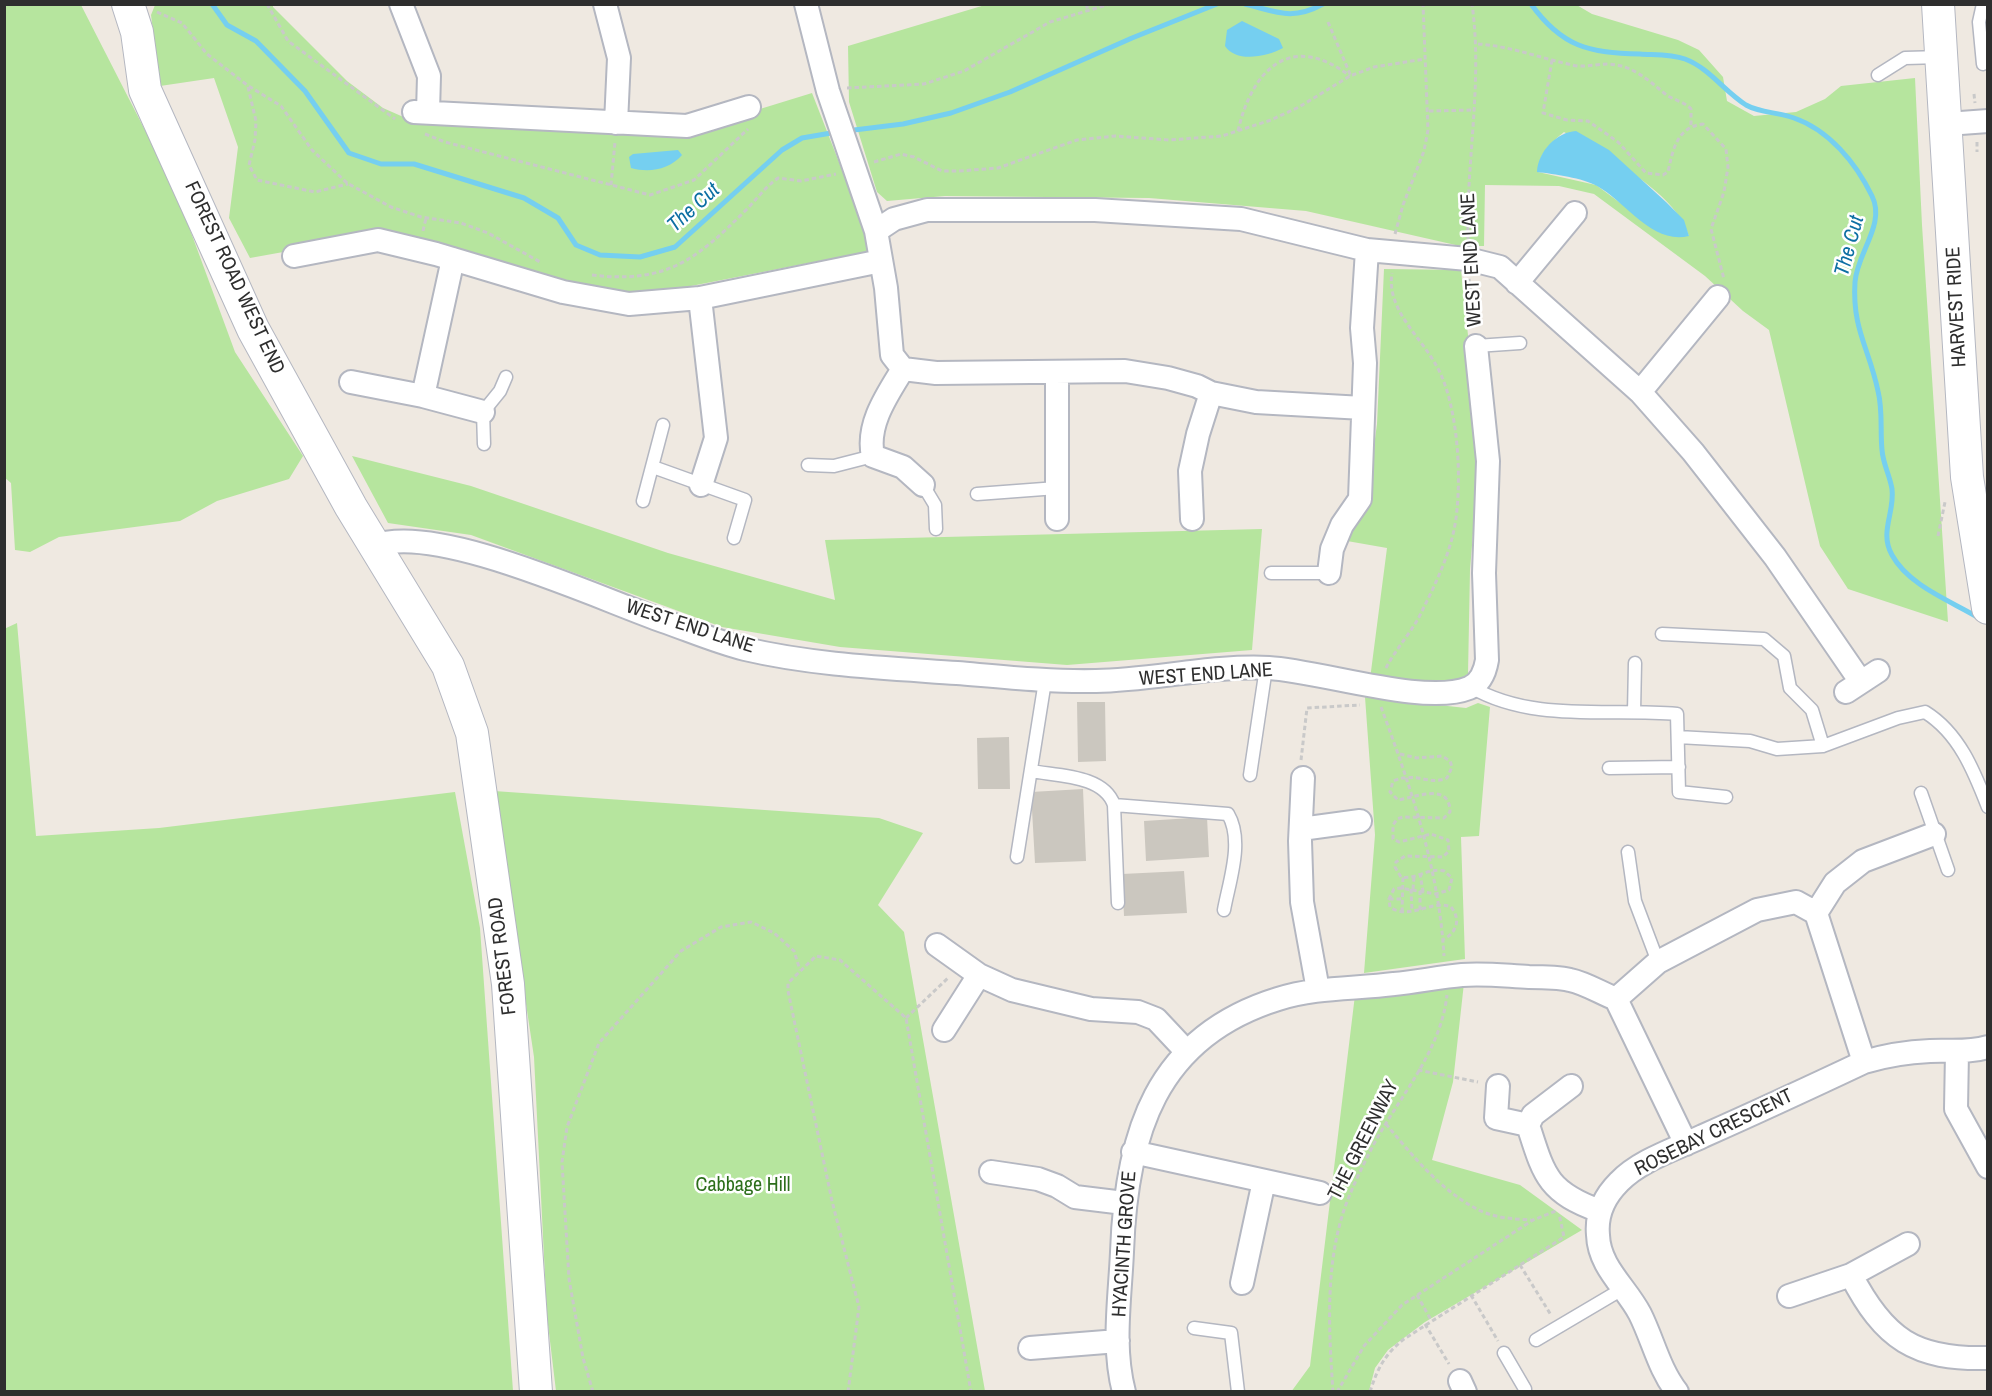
<!DOCTYPE html>
<html>
<head>
<meta charset="utf-8">
<style>
	body { margin:0 }
	#map { position:relative; width:1992px; height:1396px; overflow:hidden; background:#efe9e1; font-family:"Archivo Narrow",sans-serif }
	canvas { display:block }
	.frame { position:absolute; inset:0; border:6px solid #2e2e2e; pointer-events:none }
</style>
</head>
<body>
<div id="map">
<canvas width="1992" height="1396"></canvas>
<div class="frame"></div>
</div>
<script>
const ctx = document.querySelector('canvas').getContext('2d');
ctx.lineJoin = 'round';
function fillPath(path, color) {
  ctx.fillStyle = color;
  ctx.fill(path, 'evenodd');
}
function stroke(path, color, width, dash) {
  ctx.strokeStyle = color;
  ctx.lineWidth = width;
  ctx.lineCap = dash ? 'butt' : 'round';
  ctx.setLineDash(dash || []);
  ctx.stroke(path);
}
function drawText(font, color, halo, rows, align = 'center') {
  ctx.font = font + ' "Archivo Narrow",sans-serif';
  ctx.lineWidth = 5;
  ctx.setLineDash([]);
  ctx.textBaseline = 'middle';
  ctx.strokeStyle = halo;
  ctx.fillStyle = color;
  for (const [text, x, y, turn = 0] of rows) {
    ctx.save();
    ctx.translate(x, y);
    ctx.rotate((+turn || 0) * Math.PI / 180);
    ctx.textAlign = isNaN(turn) ? turn : align;
    if (halo) ctx.strokeText(text, 0, 0);
    ctx.fillText(text, 0, 0);
    ctx.restore();
  }
}
fillPath(new Path2D(`
	M1575,4L1592,14L1678,40L1699,50L1723,77L1727,101L1754,116L1796,112L1825,99L1841,86L1915,78L1922,225L1948,622L1848,589L1820,546L1769,330L1743,311L1705,276L1594,194L1559,186L1485,185L1484,246H1460L1306,211L1149,198L945,196L887,201L877,192L849,102L848,46L985,5ZM1564,132C1603,156 1675,190 1689,236L1661,233L1596,185L1538,172C1538,154 1552,142 1564,132Z
	M4,5H81L175,189L235,352L303,456L289,479L217,501L180,521L59,537L30,552L15,550L11,483L4,477Z
	M155,5H273V7L347,81L383,108L417,123L682,133L812,93L846,180L870,251L640,296L567,283L383,234L250,258L229,218L238,147L214,78L160,86L151,15Z
	M1384,269L1461,270L1480,447L1470,570L1468,674L1454,683L1370,679L1387,548L1347,541L1346,529L1365,509L1373,490L1370,475L1377,424Z
	M352,456L471,486L668,553L835,600L825,540L1262,529L1252,650L1067,665L840,647L722,627L471,535L388,523Z
	M17,623L36,836L159,828L455,792L480,928L513,1391H5L4,629Z
	M1365,697L1466,708L1478,703L1490,707L1479,836L1461,837L1465,959L1364,973L1375,835Z
	M494,791L879,818L923,833L878,905L904,932L985,1391H556L547,1316L534,1057Z
	M1464,983L1453,1082L1432,1160L1520,1185L1582,1230L1425,1322L1388,1350L1375,1368L1369,1391L1291,1392L1310,1366L1355,995Z`), '#b6e59e');
fillPath(new Path2D(`
	M1242,21L1279,39L1283,48C1266,57 1236,63 1225,46L1227,30Z
	M1576,131L1609,150L1666,202L1684,220L1689,236C1652,245 1626,202 1597,186C1583,178 1554,174 1537,172C1538,151 1557,132 1576,131Z
	M678,150L682,155C669,170 649,173 631,168L629,157L633,154Z`), '#75cff0');
stroke(new Path2D(`
	M212,4L227,25L256,41L305,91L349,153L381,164H414L524,198L558,218L576,245L600,255L640,257L675,247L782,150L802,138L837,132
	M1245,4C1277,12 1292,21 1323,4
	M1531,4C1562,47 1589,53 1640,54C1654,55 1671,54 1685,59C1709,68 1724,91 1746,105C1760,113 1778,112 1794,118C1829,130 1856,163 1872,196C1886,224 1857,253 1855,282C1852,329 1869,348 1878,391C1883,411 1880,430 1882,450C1883,464 1890,476 1892,489C1895,513 1879,532 1892,555C1909,586 1951,601 1979,618
	M846,131L903,124L951,113L1010,92L1132,38L1217,4`), '#75cff0', 5);
fillPath(new Path2D(`
	M1077,702H1105L1106,761L1078,762Z
	M1009,737L1010,789H978L977,738Z
	M1083,789L1086,861L1035,863L1031,792Z
	M1207,817L1209,857L1146,861L1144,821Z
	M1184,871L1187,913L1124,916L1122,874Z`), '#cbc7bf');
const lane = new Path2D(`
	M1983,4L1979,22L1983,64
	M1878,75L1905,58L1941,57
	M1476,346L1520,343
	M484,444L483,412L500,391L506,377
	M808,465L834,466L873,456
	M653,467L745,500L734,538
	M923,485L935,505L936,529
	M977,494L1057,488
	M643,501L663,425
	M1271,573H1329
	M1662,634L1764,639L1784,656L1790,688L1812,710L1823,746
	M1471,687C1533,723 1609,708 1677,714L1679,792L1726,797
	M1634,712L1635,663
	M1678,737L1750,741L1777,749L1823,746L1898,718L1925,712C1959,733 1974,771 1988,807
	M1609,768L1679,767
	M1031,771C1058,776 1104,775 1114,805L1118,903
	M1250,775L1266,668
	M1921,793L1948,870
	M1114,805L1228,814C1244,841 1229,882 1224,910
	M1628,852L1635,901L1658,962
	M1017,857L1045,681
	M1194,1328L1231,1333L1238,1392
	M1536,1340L1624,1288
	M1504,1353L1525,1389`);
const street = new Path2D(`
	M401,4L429,76L428,112
	M605,4L619,58L616,123
	M806,4L828,91L876,231L886,288L892,355L903,369L936,373L1125,371L1168,378L1197,386L1211,393L1256,402L1363,408
	M414,112L687,126L749,107
	M1947,124L1988,121
	M876,231L894,219L927,210H1095L1241,219L1367,250L1468,259L1500,267L1640,392L1693,452L1775,557L1861,682
	M294,256L378,240L436,254L563,292L629,304L700,298L881,261
	M1517,283L1575,213
	M700,298L716,438L701,485
	M903,369C887,395 866,425 873,456L903,467L923,485
	M1057,373V519
	M351,382L423,396L483,412
	M1640,392L1718,297
	M423,396L453,259
	M1192,519L1190,471L1198,434L1211,393
	M375,546C435,522 600,599 663,621C689,630 717,642 745,649C813,665 887,668 957,673C1004,677 1050,682 1096,681C1153,680 1212,665 1269,668C1321,671 1425,706 1469,688C1481,683 1485,672 1487,660L1484,573L1488,461L1476,346
	M1329,573L1332,549L1342,525L1360,499L1365,363L1362,328L1367,250
	M1846,692L1878,671
	M1303,778L1300,841L1302,902L1318,990
	M1301,829L1360,821
	M1816,913L1835,883L1863,861L1934,834
	M937,945L979,975L1012,990L1091,1009L1138,1012L1156,1019L1187,1052
	M1616,999L1658,962L1757,910L1796,902L1816,913L1864,1062
	M944,1030L979,975
	M1957,1052L1956,1109L1988,1167
	M1498,1086L1496,1118L1528,1125
	M1571,1086L1533,1115L1528,1125C1544,1175 1547,1192 1600,1211
	M1133,1152L1320,1193
	M991,1172L1038,1179L1057,1186L1075,1197L1124,1203
	M1851,1275C1884,1339 1915,1360 1988,1358
	M1242,1283L1264,1181
	M1789,1296L1851,1275L1908,1244
	M1030,1348L1118,1341
	M1460,1381L1465,1392
	M1124,1392C1112,1347 1120,1298 1122,1252C1126,1135 1155,1037 1278,999C1315,987 1355,989 1394,984C1417,982 1439,977 1462,975C1484,973 1507,976 1529,977C1543,977 1557,977 1570,980C1585,983 1601,993 1616,999L1686,1144
	M1677,1392C1659,1369 1653,1340 1640,1314C1626,1287 1599,1267 1598,1235C1596,1214 1605,1196 1619,1182C1640,1160 1676,1149 1703,1136C1757,1112 1811,1087 1864,1062C1887,1055 1907,1052 1930,1051C1950,1050 1968,1053 1988,1047`);
const secondary = new Path2D(`
	M128,4L137,32L145,90L253,329L351,507L448,666L472,733L508,984L536,1392
	M1938,4L1967,477L1988,608`);
stroke(lane, '#b4b7c1', 15);
stroke(street, '#b4b7c1', 26);
stroke(secondary, '#b4b7c1', 34);
stroke(new Path2D(`
	M267,4L288,41L395,119
	M1087,4V12
	M157,12L182,23L207,54L247,85L281,106L312,150L347,183L391,207L421,217L461,223L488,233L542,263
	M1328,22L1350,74
	M1478,44C1510,46 1540,58 1572,65C1583,68 1596,64 1608,64C1632,65 1647,79 1664,93C1672,100 1684,101 1691,109V126
	M1552,60L1543,113L1567,120L1588,121L1618,142L1646,173L1663,175L1668,172C1673,149 1677,127 1703,124L1726,149L1728,167L1724,192L1711,229L1724,279
	M248,87L256,121L255,140L249,165L257,180L315,192L348,184
	M847,88L924,84L964,71L1050,22L1110,4
	M1974,94L1975,103
	M1429,111L1473,110
	M1238,131C1252,69 1291,31 1350,76
	M425,134L445,142L650,195L694,180L748,129
	M1977,142V152
	M874,162L901,154L914,157L942,171H959L998,168L1077,140L1115,136L1169,140L1222,136L1271,120L1299,107L1350,76L1374,67L1425,59
	M611,185L615,142
	M423,231L426,218
	M1395,234L1403,205L1424,151L1428,130L1423,4
	M1468,239C1466,161 1483,82 1472,4
	M592,275C666,284 696,260 746,210C757,199 765,187 778,178L801,181L836,174
	M1469,279L1474,326
	M1938,536L1945,502
	M1386,668C1396,648 1413,631 1422,611C1435,585 1448,558 1454,530C1463,486 1459,404 1436,365C1420,336 1386,309 1392,273
	M1381,707C1411,788 1439,869 1444,956
	M1400,754L1417,758L1442,756L1450,761L1452,767L1447,778C1429,786 1416,771 1393,781L1390,792L1398,800C1416,797 1450,782 1450,812L1444,818L1403,817L1397,819L1393,825V839L1399,842L1431,834L1448,840L1449,851L1443,857L1405,856L1396,862L1395,867L1401,877C1416,880 1429,867 1444,871L1452,878L1449,890L1436,894L1400,888L1394,889L1389,899L1390,907C1410,921 1431,899 1451,907C1461,919 1457,932 1444,939
	M1301,760L1307,708L1360,705
	M1420,873L1423,892
	M1411,889L1412,911
	M1413,889L1414,876
	M1389,899H1402
	M1420,910V891
	M1402,912L1403,877
	M906,1018L948,978
	M1418,1070L1478,1082
	M1386,1124C1411,1154 1441,1191 1477,1209C1493,1218 1514,1219 1531,1220
	M1520,1265L1551,1315
	M1417,1295L1431,1320
	M1471,1295L1498,1341
	M1425,1324L1449,1364
	M593,1392L583,1358L569,1279L562,1162L567,1127L599,1043L681,951L721,927L751,922L774,933L794,951L800,970
	M848,1392L859,1307L832,1201L788,991V983L816,956L840,960L906,1018L971,1392
	M1333,1392C1329,1333 1325,1270 1343,1213C1351,1189 1363,1165 1375,1142C1401,1095 1441,1050 1447,995
	M1337,1392L1364,1346L1402,1305L1533,1220L1556,1211
	M1370,1392C1377,1369 1385,1354 1404,1339L1564,1237L1559,1214`), '#c9c9c9', 3, [4.5, 3]);
stroke(lane, '#fff', 12);
stroke(street, '#fff', 22);
stroke(secondary, '#fff', 32);
drawText('20px', '#2e2e2e', '#fff', [
	["WEST END LANE",1472,260,-93],
	["FOREST ROAD WEST END",234,278,65],
	["HARVEST RIDE",1957,307,-93],
	["WEST END LANE",690,627,18],
	["WEST END LANE",1206,675,-4],
	["FOREST ROAD",503,956,-97],
	["ROSEBAY CRESCENT",1714,1133,-26],
	["THE GREENWAY",1364,1140,-63],
	["HYACINTH GROVE",1125,1244,-86]
]);
drawText('20px', '#2c6e1b', '#fff', [
	["Cabbage Hill",743,1186]
]);
drawText('italic 21px', '#0d6fa3', '#fff', [
	["The Cut",694,208,-42],
	["The Cut",1850,246,-75]
]);
</script>
</body>
</html>
